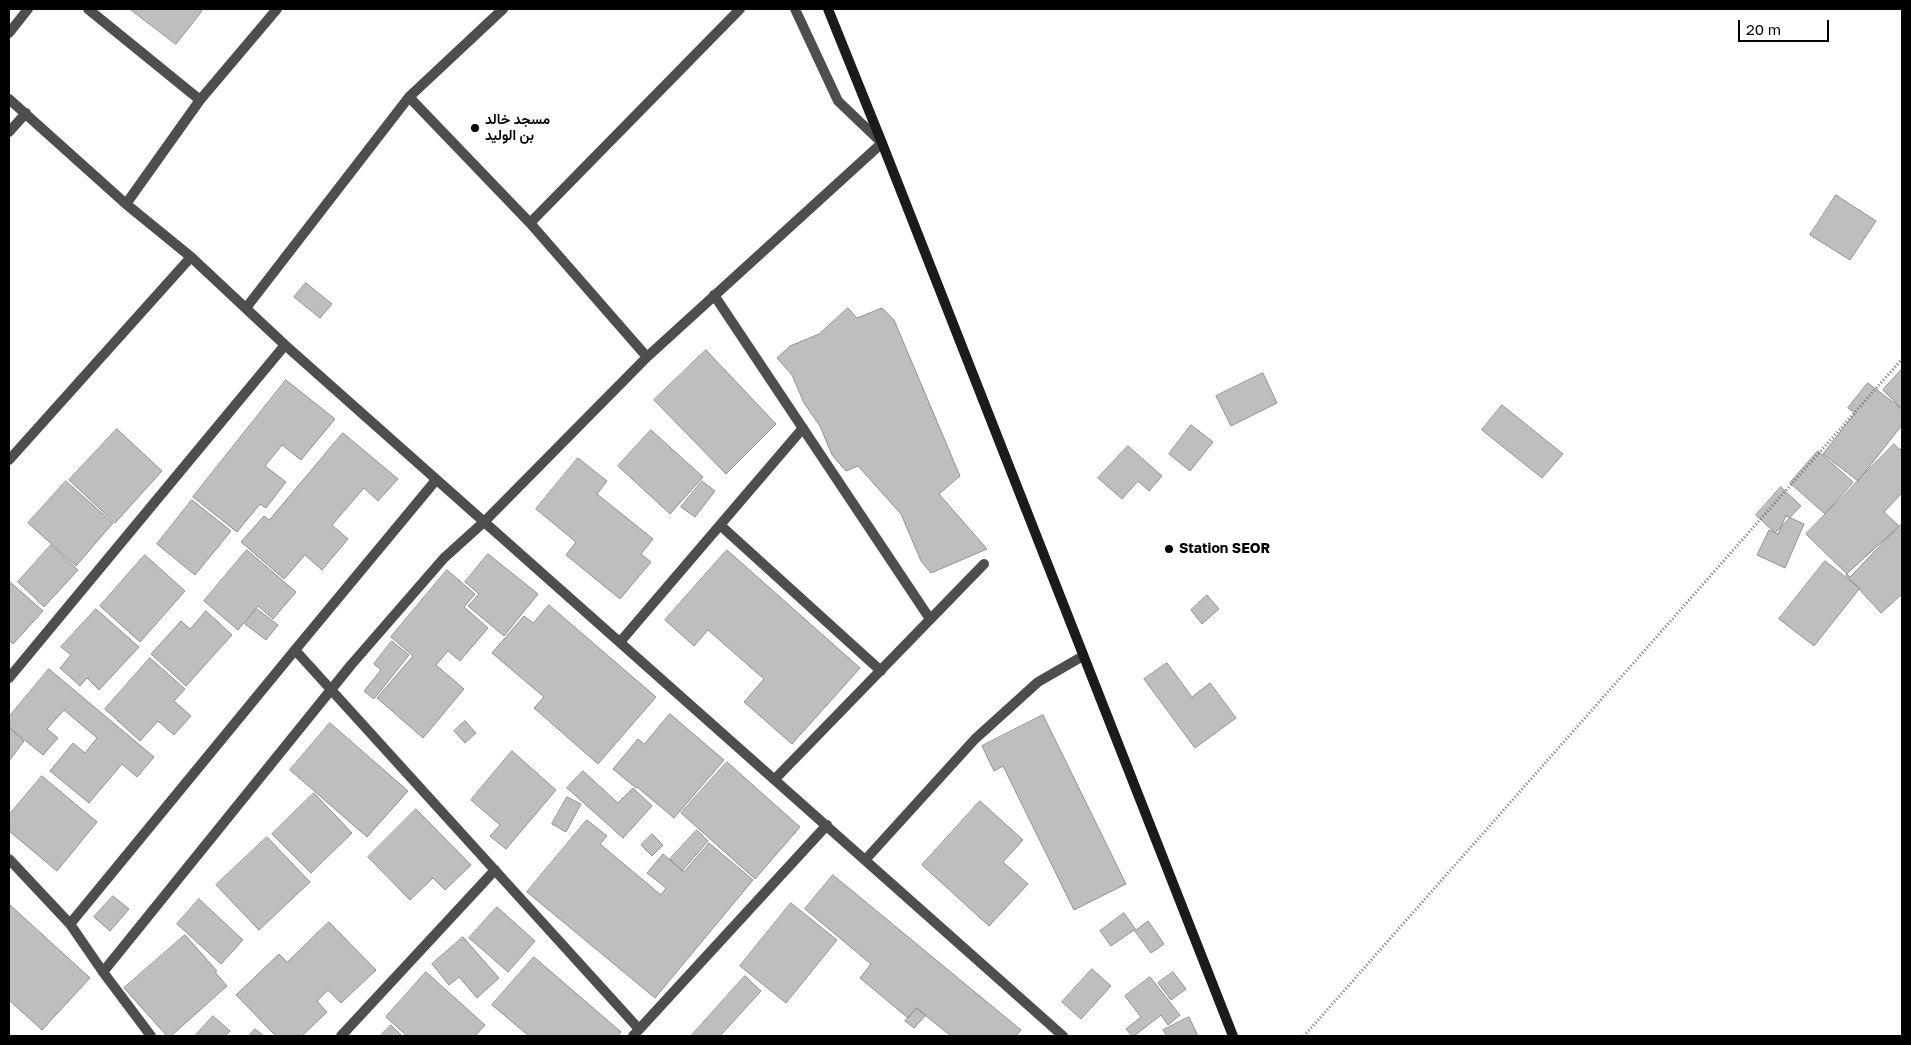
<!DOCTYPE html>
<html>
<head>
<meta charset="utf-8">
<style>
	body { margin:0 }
	#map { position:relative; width:1911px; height:1045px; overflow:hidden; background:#fff; font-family:"Golos Text",sans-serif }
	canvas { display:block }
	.frame { position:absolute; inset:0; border:10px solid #000; pointer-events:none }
	.scale { position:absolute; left:1738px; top:20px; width:91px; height:22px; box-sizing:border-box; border:2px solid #000; border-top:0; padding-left:6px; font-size:15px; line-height:18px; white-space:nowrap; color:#000; -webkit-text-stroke:4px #fff; paint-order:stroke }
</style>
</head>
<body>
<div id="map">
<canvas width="1911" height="1045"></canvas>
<div class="frame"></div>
<div class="scale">20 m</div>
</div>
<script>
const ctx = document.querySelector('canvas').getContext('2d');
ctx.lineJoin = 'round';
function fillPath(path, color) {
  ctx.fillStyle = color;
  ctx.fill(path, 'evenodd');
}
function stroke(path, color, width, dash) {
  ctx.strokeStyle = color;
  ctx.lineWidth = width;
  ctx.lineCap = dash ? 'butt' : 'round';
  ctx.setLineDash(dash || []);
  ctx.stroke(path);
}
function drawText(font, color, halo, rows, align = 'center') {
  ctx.font = font + ' "Golos Text",Vazirmatn,sans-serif';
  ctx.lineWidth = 4;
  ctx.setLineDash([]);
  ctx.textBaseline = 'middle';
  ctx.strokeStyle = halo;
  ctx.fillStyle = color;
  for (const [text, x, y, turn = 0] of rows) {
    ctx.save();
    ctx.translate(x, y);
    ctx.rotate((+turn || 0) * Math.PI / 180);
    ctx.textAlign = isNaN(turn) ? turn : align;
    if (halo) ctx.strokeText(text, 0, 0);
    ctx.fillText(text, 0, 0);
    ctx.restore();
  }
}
const building = new Path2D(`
	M130,9H200L202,11L176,44Z
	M1836,195L1876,221L1850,260L1810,235Z
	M306,283L332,304L320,318L294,297Z
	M848,308L857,318L882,308L894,320L960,476L939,494L987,549L931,573L921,561L901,514L858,466L846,471L832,455L820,426L804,403L792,375L777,358L790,346L819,334Z
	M706,350L776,424L726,474L654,400Z
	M1902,369V409L1883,390Z
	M1263,373L1277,403L1231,426L1216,396Z
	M286,380L335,419L301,460L282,445L265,466L286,482L266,508L260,504L237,532L193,497Z
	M1868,383L1902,409V425L1858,481L1823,454L1855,413L1848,408Z
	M1502,405L1563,454L1542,478L1482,430Z
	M1191,425L1213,442L1190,471L1169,454Z
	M117,429L162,471L115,523L69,480Z
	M651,430L703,477L670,514L618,466Z
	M343,433L398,479L378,501L364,488L332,525L348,539L322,570L305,555L284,579L241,542L264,516L269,520Z
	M1894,444L1900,450L1902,447V493L1884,512L1899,526L1850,577L1806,534Z
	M1128,446L1162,476L1149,491L1138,481L1122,499L1098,478Z
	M1818,451L1853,482L1825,514L1790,483Z
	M578,458L607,481L597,494L653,539L641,554L651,562L620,599L566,555L576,542L536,509Z
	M66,481L113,523L76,566L28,523Z
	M702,481L715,491L695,517L681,507Z
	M1781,487L1801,506L1775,533L1756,515Z
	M192,500L231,531L195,575L157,544Z
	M1786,516L1804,524L1785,568L1757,555L1769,530L1778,534Z
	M1902,524V594L1881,613L1846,575Z
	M51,545L78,570L44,607L18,582Z
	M247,550L296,592L273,619L258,606L238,630L204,601Z
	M727,550L860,668L792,744L744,702L764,679L708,630L694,646L665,620Z
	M488,554L538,594L504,636L468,606L479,594L465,582Z
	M145,555L185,591L140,642L100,606Z
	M1825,561L1860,588L1814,646L1779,619Z
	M447,570L475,594L464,607L488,628L460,661L448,651L436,665L464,689L423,738L377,698L413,656L391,637Z
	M9,581L43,611L13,644L9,640Z
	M1207,595L1219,609L1202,624L1191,610Z
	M549,605L656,697L598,764L534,708L544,697L492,653L524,616L533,623Z
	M96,609L139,647L99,690L87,678L80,686L60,668L71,655L61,647Z
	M257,609L278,625L266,640L245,624Z
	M206,611L232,635L186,686L151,654L181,621L190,629Z
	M392,641L409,655L374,699L364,691L381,670L374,664Z
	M150,658L185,689L174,701L191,716L174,735L158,721L140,741L105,709Z
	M1167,663L1192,697L1210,683L1236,718L1195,748L1144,679Z
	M49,669L154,757L137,777L122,764L89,803L50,771L73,743L85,753L97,738L64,710L47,729L58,738L43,755L9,727V717Z
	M670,714L724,760L674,818L637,787L636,788L613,769L638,739L644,744Z
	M1043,715L1126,884L1074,910L1003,766L994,771L982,746Z
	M465,721L476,733L465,743L454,731Z
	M330,723L408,791L367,837L290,770Z
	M9,728L24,741L9,761Z
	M512,751L556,790L506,849L490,836L500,825L471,800Z
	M727,762L800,827L755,879L681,813Z
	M583,771L618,803L633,788L652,806L623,838L567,788Z
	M42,776L97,822L57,871L9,831V815Z
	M314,793L352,833L311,873L272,834Z
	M567,797L581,804L566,832L552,824Z
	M980,801L1023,840L1003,862L1028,884L989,926L922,865Z
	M416,809L471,865L445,890L433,878L410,900L368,857Z
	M587,820L607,836L600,844L661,895L666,888L647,873L663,854L684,872L709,843L753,880L655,998L527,892Z
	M697,830L708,841L682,871L670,859Z
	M652,834L663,845L652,856L641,845Z
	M267,837L310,882L259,930L216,885Z
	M833,875L1021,1030L1016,1036H951L916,1008L908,1018L860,978L871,964L805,909Z
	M113,896L129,909L110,931L94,917Z
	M199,899L243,940L221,964L177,924Z
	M791,903L837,940L786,1003L740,966Z
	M9,904L90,978L42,1030L9,1000Z
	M497,907L535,941L508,972L469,938Z
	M1124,913L1136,930L1148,921L1164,944L1151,953L1134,930L1111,946L1100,931Z
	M329,922L376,970L341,1003L328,990L317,1001L327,1012L302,1036H276L236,995L279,954L287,962Z
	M185,935L217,971L215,972L227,986L171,1036H167L124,988Z
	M463,937L499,978L477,998L459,977L449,985L432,964Z
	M534,957L621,1032L618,1036H529L492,1005Z
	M1092,969L1111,986L1081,1019L1062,1002Z
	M426,972L485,1025L475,1036H407L386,1017Z
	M1173,972L1186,989L1171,1000L1158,983Z
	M745,976L761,991L720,1036H691Z
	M1150,977L1180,1015L1168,1025L1161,1015L1134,1036H1132L1126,1029L1141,1017L1125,996Z
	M917,1008L926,1015L914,1028L905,1021Z
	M213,1016L230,1031L225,1036H195Z
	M1189,1017L1198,1036H1167L1163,1030Z
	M391,1025L402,1036H380Z
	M255,1029L264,1036H249Z`);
fillPath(building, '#bebebe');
stroke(building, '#929292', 1);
stroke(new Path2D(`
	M1304,1036L1902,359`), '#707070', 3, [1, 2.5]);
stroke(new Path2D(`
	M88,9L200,100L126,204
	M9,33L28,9
	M409,97L530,223L647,357
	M9,99L126,204L191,257L285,345L1063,1036
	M200,100L277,9
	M9,132L26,113
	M530,223L740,9
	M714,295L930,619
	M246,308L409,97L503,9
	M9,460L191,257
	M720,525L881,671
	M620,642L803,428
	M295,650L639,1029
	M9,678L285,345
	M775,779L984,564
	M9,859L70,924L103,972L151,1036
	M866,859L975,739L1038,682L1083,656
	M70,924L295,650L436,480
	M103,972L351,665L444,558L485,521L647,357L882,143L838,101L795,9
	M341,1036L495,870
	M633,1036L827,825`), '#4e4e4e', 10);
stroke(new Path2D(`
	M828,9L882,143L1233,1036`), '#1b1b1b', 10);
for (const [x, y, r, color] of [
	[475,128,5,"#000"],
	[1169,549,5,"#000"]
]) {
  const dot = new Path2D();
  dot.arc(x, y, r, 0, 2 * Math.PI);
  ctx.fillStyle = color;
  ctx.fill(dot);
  stroke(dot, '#fff', 2);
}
drawText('bold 14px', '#000', '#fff', [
	["مسجد خالد",485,120],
	["بن الوليد",485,136],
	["Station SEOR",1179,549]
], 'left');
</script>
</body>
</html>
